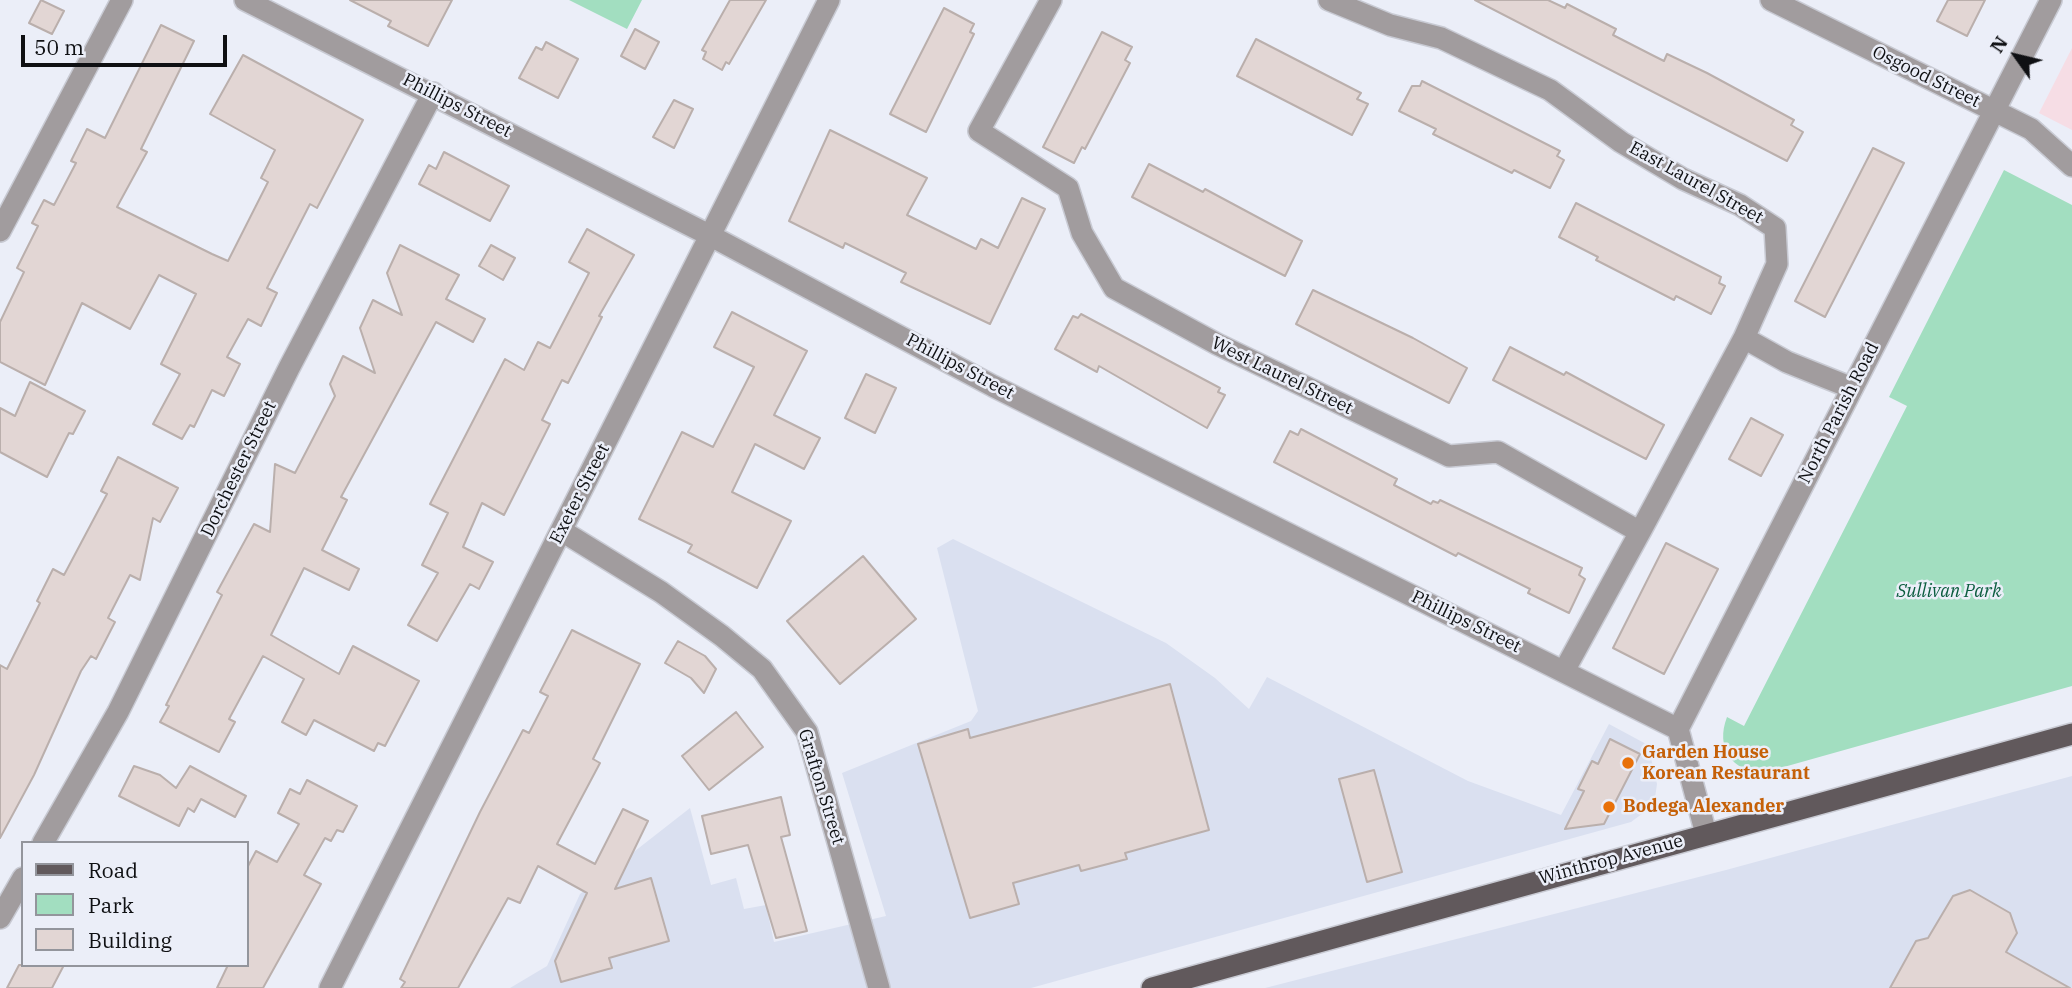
<!DOCTYPE html>
<html>
<head>
<meta charset="utf-8">
<style>
	body { margin:0 }
	#map { position:relative; width:2072px; height:988px; overflow:hidden; background:#ebeef8; font-family:"IBM Plex Serif",serif }
	canvas { display:block }
	.legend { position:absolute; left:21px; top:841px; width:228px; height:126px; box-sizing:border-box; background:#ebeef8; border:2px solid #93959c; margin:0; padding:9px 12px; list-style:none; font-size:21px; color:#0f1013 }
	.legend li { display:flex; align-items:center; gap:14px; height:35px }
	.legend b { width:35px; border:2px solid #93959c }
	.north { position:absolute; left:1981px; top:21px; width:70px; height:70px; -webkit-text-stroke:5px #ebeef8; paint-order:stroke; rotate:304deg; font-size:19px; font-weight:700; line-height:28px; text-align:center; color:#0f1013 }
	.north::after { content:''; display:block; margin:auto; width:24px; height:32px; background:#0f1013; clip-path:polygon(50% 0,100% 100%,50% 72%,0 100%) }
	.scale { position:absolute; left:21px; top:35px; width:206px; height:32px; box-sizing:border-box; border:4px solid #0f1013; border-top:0; padding-left:9px; font-size:21px; line-height:24px; white-space:nowrap; color:#0f1013; -webkit-text-stroke:5px #ebeef8; paint-order:stroke }
</style>
</head>
<body>
<div id="map">
<canvas width="2072" height="988"></canvas>
<ul class="legend">
<li><b style="height:9px;background:#61595c"></b>Road</li>
<li><b style="height:19px;background:#a2dec0"></b>Park</li>
<li><b style="height:19px;background:#e2d6d4"></b>Building</li>
</ul>
<div class="north">N</div>
<div class="scale">50 m</div>
</div>
<script>
const ctx = document.querySelector('canvas').getContext('2d');
ctx.lineJoin = 'round';
function fillPath(path, color) {
  ctx.fillStyle = color;
  ctx.fill(path, 'evenodd');
}
function stroke(path, color, width, dash) {
  ctx.strokeStyle = color;
  ctx.lineWidth = width;
  ctx.lineCap = dash ? 'butt' : 'round';
  ctx.setLineDash(dash || []);
  ctx.stroke(path);
}
function drawText(font, color, halo, rows, align = 'center') {
  ctx.font = font + ' "IBM Plex Serif",serif';
  ctx.lineWidth = 5;
  ctx.setLineDash([]);
  ctx.textBaseline = 'middle';
  ctx.strokeStyle = halo;
  ctx.fillStyle = color;
  for (const [text, x, y, turn = 0] of rows) {
    ctx.save();
    ctx.translate(x, y);
    ctx.rotate((+turn || 0) * Math.PI / 180);
    ctx.textAlign = isNaN(turn) ? turn : align;
    if (halo) ctx.strokeText(text, 0, 0);
    ctx.fillText(text, 0, 0);
    ctx.restore();
  }
}
fillPath(new Path2D(`
	M953,539L1166,643L1215,678L1249,709L1267,677L1468,781L1561,815L1609,724L1648,745L1657,784L1654,805L1631,822L1031,988H510L547,966L580,894L690,808L711,885L736,878L744,909L766,905L774,942L886,916L842,773L971,721L978,711L937,548Z
	M2072,776V988H1265L1726,870Z`), '#dae0f0');
fillPath(new Path2D(`
	M2072,48V130L2039,113Z`), '#f6dde5');
fillPath(new Path2D(`
	M569,0H642L627,29Z
	M2004,170L2072,205V686L1766,772C1732,773 1715,748 1727,717L1744,726L1907,406L1889,397Z`), '#a2dec0');
const building = new Path2D(`
	M41,0L64,11L52,34L29,23Z
	M350,0H452L428,46L388,26L391,21Z
	M730,0H766L729,64L726,62L722,70L703,59L706,52L702,50Z
	M1475,0H1548L1565,8L1567,4L1616,29L1613,35L1652,55L1664,61L1667,54L1707,73L1794,120L1791,125L1803,132L1787,161Z
	M1948,0H1985L1967,36L1937,21Z
	M944,8L974,24L970,32L974,34L926,132L890,114Z
	M161,25L194,41L141,149L147,152L117,207L212,254L228,261L268,182L261,178L275,150L210,114L243,55L363,120L317,208L310,204L267,288L277,293L261,326L248,319L227,357L240,364L224,396L212,390L194,427L190,425L182,439L153,424L180,374L161,364L196,294L159,275L130,329L82,303L45,385L0,362V322L24,272L17,268L38,226L32,223L44,200L54,205L76,163L71,161L87,129L105,138Z
	M635,29L659,42L645,69L621,56Z
	M1102,32L1132,47L1125,60L1130,63L1085,149L1082,147L1074,163L1043,147Z
	M1256,39L1361,93L1357,99L1368,104L1352,135L1237,76Z
	M546,42L578,59L558,98L519,78L536,47L542,50Z
	M1422,81L1560,151L1557,156L1564,160L1550,188L1514,170L1512,173L1433,134L1436,129L1399,111L1412,86H1420Z
	M674,100L693,109L674,148L653,137Z
	M830,130L927,178L907,215L976,249L981,239L998,248L1022,198L1045,209L990,324L901,282L906,273L845,243L843,248L789,221Z
	M1873,148L1904,163L1825,317L1795,301Z
	M444,152L509,186L490,221L419,184L429,165L436,169Z
	M1149,164L1203,192L1205,189L1302,241L1285,276L1132,197Z
	M1576,203L1721,277L1719,283L1725,286L1711,314L1676,296L1674,300L1596,260L1598,257L1559,237Z
	M587,229L634,255L599,316L602,317L568,383L562,380L542,420L550,424L504,515L482,503L463,547L493,562L479,589L470,584L437,641L408,625L438,573L422,565L448,513L430,504L505,359L524,370L538,342L550,348L589,273L569,262Z
	M400,245L459,275L446,299L485,319L473,342L436,322L341,497L347,500L322,550L359,569L349,590L304,568L271,635L339,674L353,646L419,681L385,746L378,743L374,751L314,720L306,735L282,722L304,679L263,656L229,719L235,722L219,752L160,722L169,706L166,705L222,595L217,592L254,524L270,532L275,464L295,473L335,396L330,384L343,356L375,373L360,328L373,300L402,315L387,273Z
	M491,245L515,258L503,280L479,266Z
	M1313,290L1413,338L1467,368L1449,403L1296,324Z
	M732,312L807,351L774,415L820,438L804,469L755,444L732,492L791,521L757,588L688,552L692,545L639,519L682,432L713,447L754,367L714,347Z
	M1081,314L1220,388L1218,392L1225,395L1207,428L1099,366L1097,372L1055,349L1073,316L1078,318Z
	M1510,347L1564,375L1566,372L1664,425L1646,459L1493,380Z
	M866,374L896,388L875,433L845,418Z
	M30,382L85,411L73,434L69,433L47,477L0,452V408L15,416Z
	M1751,418L1783,435L1761,476L1729,459Z
	M1301,429L1397,479L1394,485L1431,504L1433,501L1438,503L1440,500L1582,568L1579,575L1585,579L1569,613L1528,593L1530,589L1458,553L1456,556L1274,462L1290,431L1298,435Z
	M118,457L178,488L160,522L153,518L140,580L130,575L108,618L115,622L96,659L91,656L81,671L34,775L0,838V665L7,669L40,603L37,601L53,569L64,575L107,494L101,491Z
	M1666,543L1718,569L1664,674L1613,648Z
	M863,556L916,619L840,684L787,621Z
	M572,630L640,664L593,759L600,763L557,844L595,864L623,809L648,821L615,889L651,878L669,941L609,958L612,968L561,982L555,961L587,893L538,866L520,903L508,898L458,988H401L405,982L400,979L480,812L523,730L529,733L548,696L540,692Z
	M678,641L705,656L716,669L704,693L691,678L665,663Z
	M1170,684L1209,830L1125,853L1127,859L1081,871L1079,865L1013,883L1019,904L970,918L918,744L968,729L970,738Z
	M736,712L763,747L709,790L682,756Z
	M1610,739L1640,754L1604,824L1565,829L1584,791L1578,789L1592,761L1598,764Z
	M134,766L160,775L176,788L190,766L246,796L235,817L201,799L194,812L188,808L179,826L119,796Z
	M1374,770L1402,872L1367,882L1339,779Z
	M307,780L357,806L343,832L337,830L331,841L325,838L304,875L321,884L263,988H217L228,965H247V868L256,851L277,862L299,824L278,813L290,789L300,794Z
	M781,797L790,835L781,837L807,931L776,938L748,845L711,854L702,816Z
	M1970,890L2010,913L2017,933L2006,952L2070,988H1890L1916,941L1928,938L1953,896Z
	M19,965H64L52,988H7Z`);
fillPath(building, '#e2d6d4');
stroke(building, '#baafac', 2);
const street = new Path2D(`
	M245,0L711,236L993,386L1678,729
	M1051,0L979,131L1068,188L1082,233L1114,288L1217,344L1449,456L1498,452L1640,532L1564,671
	M1329,0L1390,25L1441,38L1550,90L1621,142L1683,179L1740,205L1775,228L1777,264L1744,338L1787,362L1852,388
	M1771,0L2031,129L2072,166
	M0,231L122,0
	M562,531L661,592L722,636L762,669L807,732L879,988
	M1640,532L1744,338
	M1706,834L1678,729L2051,0
	M43,843L118,712L289,368L433,93
	M0,918L23,878
	M330,988L829,0`);
const primary = new Path2D(`
	M1152,988L2072,734`);
stroke(street, '#c8cad3', 24);
stroke(primary, '#c8cad3', 24);
stroke(street, '#a19c9e', 21);
stroke(primary, '#61595c', 21);
for (const [x, y, r, color] of [
	[1628,763,7,"#e8710a"],
	[1609,807,7,"#e8710a"]
]) {
  const dot = new Path2D();
  dot.arc(x, y, r, 0, 2 * Math.PI);
  ctx.fillStyle = color;
  ctx.fill(dot);
  stroke(dot, '#ebeef8', 2.5);
}
drawText('18px', '#0f1013', '#ebeef8', [
	["Osgood Street",1926,77,26],
	["Phillips Street",457,106,27],
	["East Laurel Street",1696,183,29],
	["Phillips Street",960,367,28],
	["West Laurel Street",1282,376,26],
	["North Parish Road",1839,413,-63],
	["Dorchester Street",239,469,-64],
	["Exeter Street",580,494,-63],
	["Phillips Street",1466,622,26],
	["Grafton Street",821,787,73],
	["Winthrop Avenue",1611,860,-15]
]);
drawText('italic 18px', '#0b5d3f', '#ebeef8', [
	["Sullivan Park",1949,592]
]);
drawText('bold 18px', '#c56008', '#ebeef8', [
	["Garden House",1642,753],
	["Korean Restaurant",1642,774],
	["Bodega Alexander",1623,807]
], 'left');
</script>
</body>
</html>
